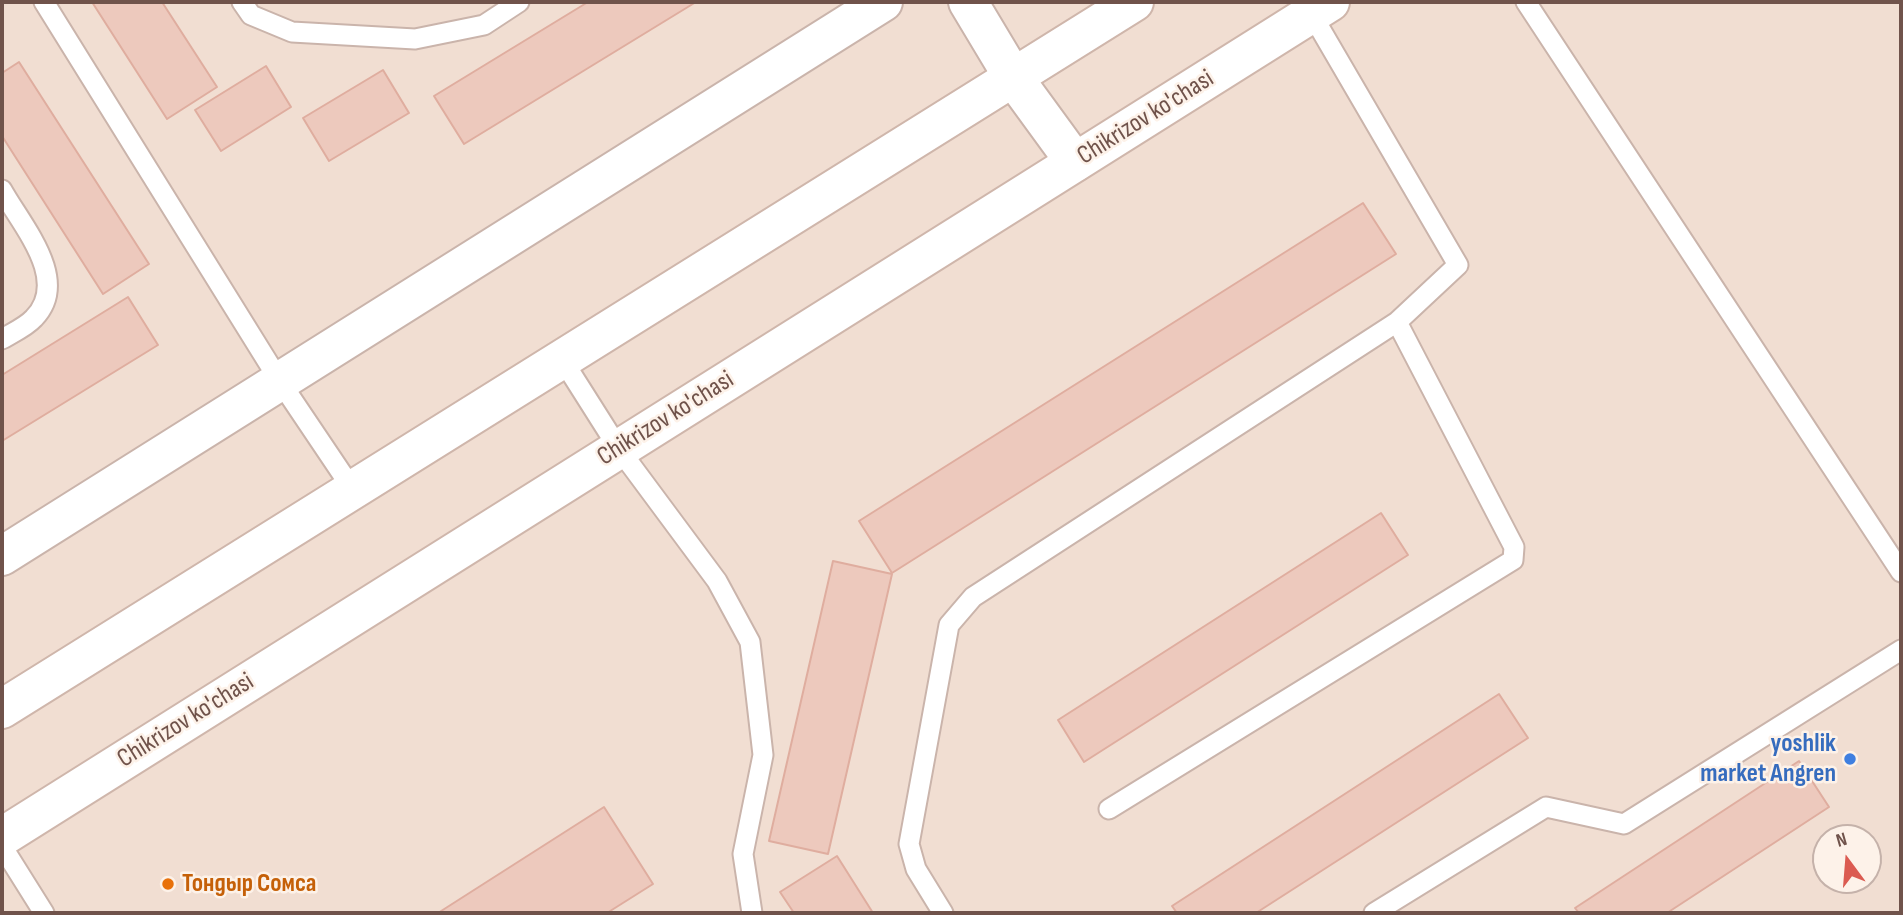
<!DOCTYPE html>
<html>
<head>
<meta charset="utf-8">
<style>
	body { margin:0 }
	#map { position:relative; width:1903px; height:915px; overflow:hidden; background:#faeee3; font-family:"Sofia Sans Condensed",sans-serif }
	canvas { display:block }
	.frame { position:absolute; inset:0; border:4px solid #70534b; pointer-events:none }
	.north { position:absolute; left:1812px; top:824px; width:70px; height:70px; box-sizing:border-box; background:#fdf2e9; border:2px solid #c5b2aa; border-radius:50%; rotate:344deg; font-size:19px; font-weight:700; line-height:28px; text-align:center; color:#70534b }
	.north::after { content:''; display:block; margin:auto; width:24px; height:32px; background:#db5b51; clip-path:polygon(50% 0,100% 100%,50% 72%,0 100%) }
</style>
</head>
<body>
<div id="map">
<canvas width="1903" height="915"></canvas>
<div class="frame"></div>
<div class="north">N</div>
</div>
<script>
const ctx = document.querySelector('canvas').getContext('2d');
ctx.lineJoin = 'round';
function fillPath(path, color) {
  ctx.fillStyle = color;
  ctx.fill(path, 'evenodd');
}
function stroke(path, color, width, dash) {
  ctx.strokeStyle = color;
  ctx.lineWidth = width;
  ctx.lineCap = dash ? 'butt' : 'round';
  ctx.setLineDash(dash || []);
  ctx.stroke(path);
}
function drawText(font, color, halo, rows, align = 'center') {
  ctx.font = font + ' "Sofia Sans Condensed",sans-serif';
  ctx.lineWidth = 5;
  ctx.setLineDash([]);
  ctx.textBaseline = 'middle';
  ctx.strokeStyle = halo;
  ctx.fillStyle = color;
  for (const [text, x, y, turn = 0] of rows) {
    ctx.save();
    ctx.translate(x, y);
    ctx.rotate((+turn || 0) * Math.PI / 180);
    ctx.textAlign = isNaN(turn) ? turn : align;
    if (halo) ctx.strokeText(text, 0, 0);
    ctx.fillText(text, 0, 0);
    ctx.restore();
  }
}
fillPath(new Path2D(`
	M2,2H1901V913H2ZM1826,838H1868V880H1826Z`), '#f1ded2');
const building = new Path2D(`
	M92,2H162L217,87L167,119Z
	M588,2H696L464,144L434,96Z
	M19,62L149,264L103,294L2,136V73Z
	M266,66L291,107L221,151L195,110Z
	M383,70L409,113L329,161L303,118Z
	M1363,203L1396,254L892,573L859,521Z
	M128,297L158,345L2,441V375Z
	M1381,513L1408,555L1084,762L1058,720Z
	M833,561L892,574L828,854L769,841Z
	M1499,694L1528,738L1256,913H1177L1172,906Z
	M1799,761L1829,807L1667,913H1579L1575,908Z
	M604,807L653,884L607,913H438Z
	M837,856L873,913H794L780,892Z`);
fillPath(building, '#edc9bd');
stroke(building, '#dfad9f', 2);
const service = new Path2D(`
	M44,2L279,380L353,490
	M242,2L251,15L292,32L415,39L484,25L519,2
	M1526,2L1901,572
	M2,190C22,226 71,280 34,318C26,327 12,333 2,339
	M562,359L619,449L717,581L750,642L763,755L743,854L752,913
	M1109,809L1513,560L1514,547L1397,322L1458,265L1311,13
	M2,846L44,913
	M943,913L916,869L909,844L949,625L973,597L1397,322
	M1374,913L1546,807L1624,824L1901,650`);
const minor = new Path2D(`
	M968,2L1013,77L1075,162
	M2,556L883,2`);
const secondary = new Path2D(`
	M2,709L1134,2
	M2,837L1330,2`);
stroke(service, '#cab4ab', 23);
stroke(minor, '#cab4ab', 42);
stroke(secondary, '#cfb6ab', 42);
stroke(service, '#fff', 19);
stroke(minor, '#fff', 38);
stroke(secondary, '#fff', 38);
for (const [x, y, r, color] of [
	[1850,759,7,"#3f7fe0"],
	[168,884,7,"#e8710a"]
]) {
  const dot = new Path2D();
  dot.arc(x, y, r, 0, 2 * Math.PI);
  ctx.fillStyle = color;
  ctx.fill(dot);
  stroke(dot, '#fdf2e9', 2.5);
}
drawText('26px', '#70534b', '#fdf2e9', [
	["Chikrizov ko'chasi",1146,118,-32],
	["Chikrizov ko'chasi",666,419,-32],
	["Chikrizov ko'chasi",186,721,-32]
]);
drawText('bold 26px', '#366cbe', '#fdf2e9', [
	["yoshlik",1836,744],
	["market Angren",1836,774]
], 'right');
drawText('bold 26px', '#c56008', '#fdf2e9', [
	["Тондыр Сомса",182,884]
], 'left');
</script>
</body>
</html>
